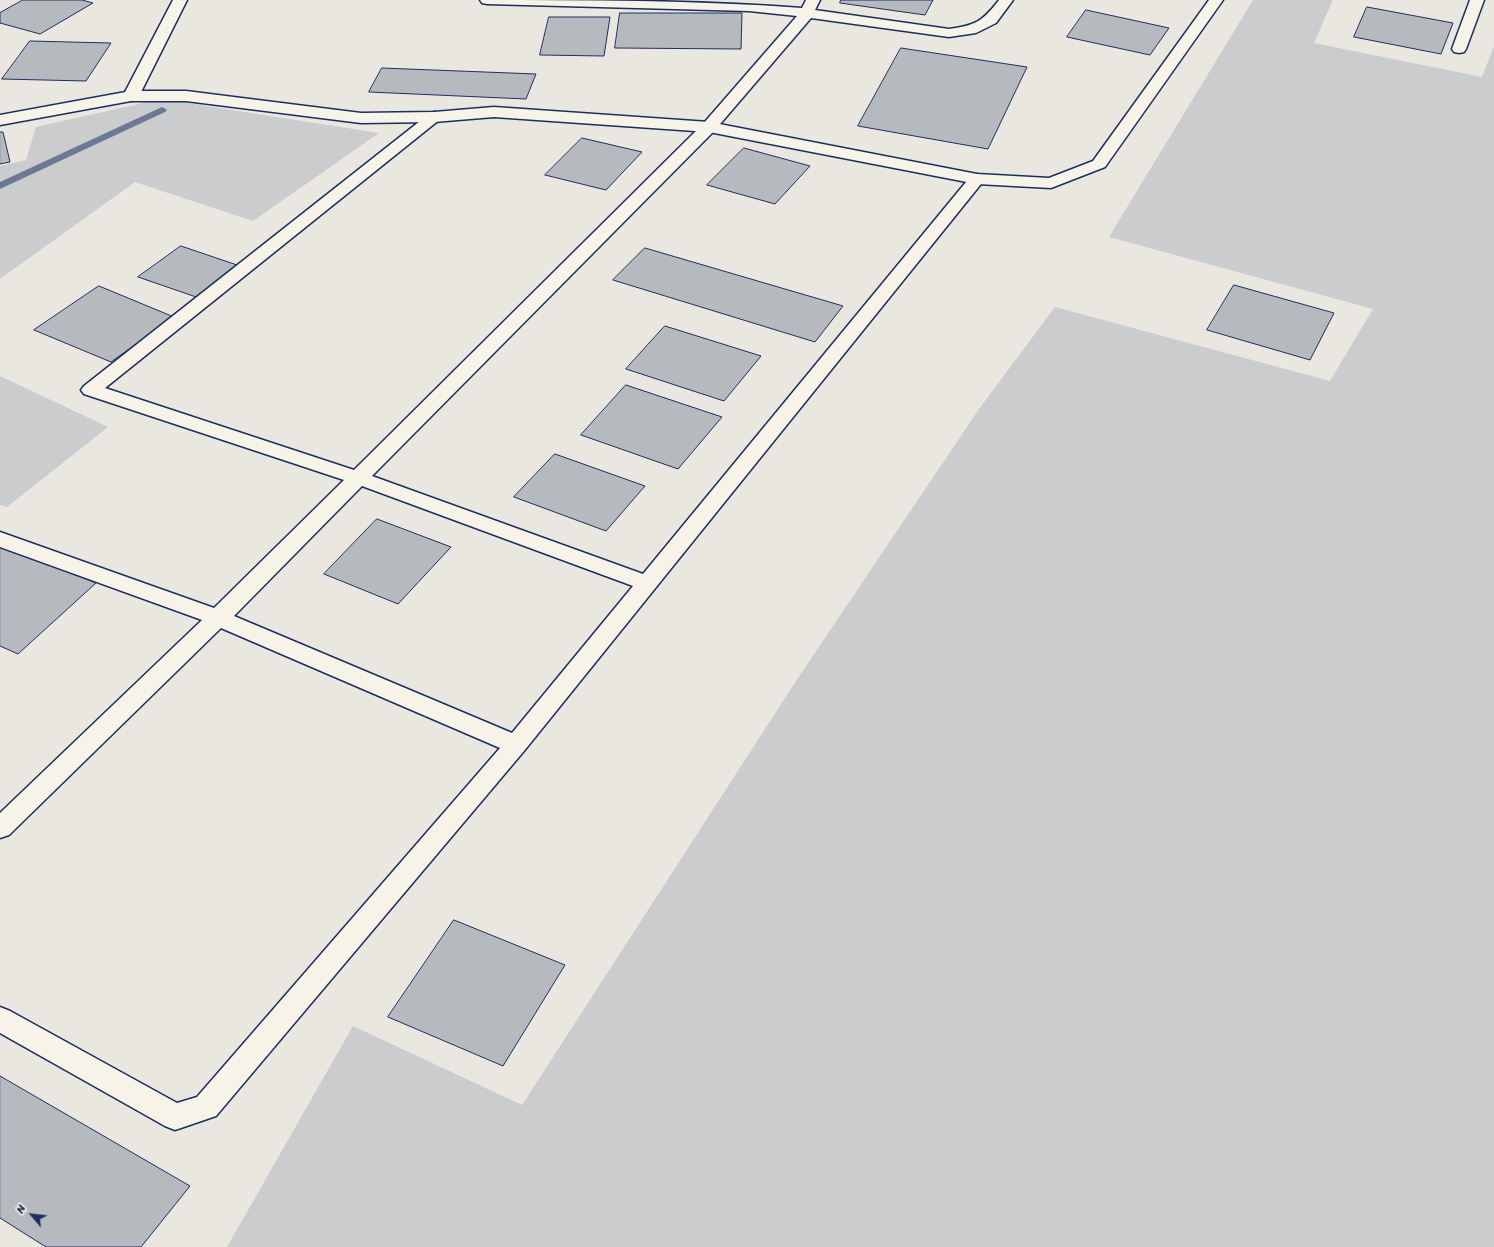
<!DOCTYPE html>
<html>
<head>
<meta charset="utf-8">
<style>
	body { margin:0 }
	#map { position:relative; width:1494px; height:1247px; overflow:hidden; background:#eae7e0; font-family:Sriracha,sans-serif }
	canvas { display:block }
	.north { position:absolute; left:12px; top:1195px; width:40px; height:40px; -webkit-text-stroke:3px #f7f3e8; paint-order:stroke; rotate:298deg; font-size:11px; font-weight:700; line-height:16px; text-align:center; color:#1b2f5e }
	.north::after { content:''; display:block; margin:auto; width:14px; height:18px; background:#1b2f5e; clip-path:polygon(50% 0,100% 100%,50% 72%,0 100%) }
</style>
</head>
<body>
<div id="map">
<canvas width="1494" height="1247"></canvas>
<div class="north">N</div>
</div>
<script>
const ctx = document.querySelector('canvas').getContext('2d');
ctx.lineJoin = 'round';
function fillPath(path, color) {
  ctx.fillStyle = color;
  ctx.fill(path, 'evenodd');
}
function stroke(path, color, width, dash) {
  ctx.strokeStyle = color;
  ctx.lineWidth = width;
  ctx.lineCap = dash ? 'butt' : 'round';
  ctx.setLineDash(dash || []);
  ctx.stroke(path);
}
fillPath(new Path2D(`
	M1253,0H1333L1314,43L1482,77L1494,46V1247H227L353,1026L522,1105L796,681L979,409L1055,307L1330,381L1373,309L1109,237Z
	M161,99L379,133L253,221L135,182L0,279V166L26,160L36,127Z
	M0,376L108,427L7,507L0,505Z`), '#cbcccd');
fillPath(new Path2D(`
	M162,107L167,110L165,112L0,189V182Z`), '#6d7892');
const building = new Path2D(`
	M23,0H82L93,3L40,34L0,23V13Z
	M841,0H933L925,15L840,3Z
	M1367,7L1453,23L1441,54L1354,37Z
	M1086,10L1169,28L1150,55L1067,37Z
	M620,13H742L741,49L615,48Z
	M549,17H610L604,56L540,55Z
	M30,41L111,43L86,81L2,79Z
	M901,48L1027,67L988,149L858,126Z
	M382,68L536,74L526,99L369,92Z
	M0,132H3L10,162L0,164Z
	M582,138L642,152L606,190L545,175Z
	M744,148L810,166L775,204L707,185Z
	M181,246L240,266L199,298L138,277Z
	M645,248L843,306L815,342L613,280Z
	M1234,285L1334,313L1310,360L1207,330Z
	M99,286L174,317L111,362L34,330Z
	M665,326L761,356L724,401L626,369Z
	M626,385L722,417L678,469L581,435Z
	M555,454L645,486L606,531L514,497Z
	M377,519L451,547L398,604L324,574Z
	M0,544L96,583L18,654L0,646Z
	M454,920L565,965L503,1066L388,1017Z
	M0,1076L190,1186L141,1247H46L0,1218Z`);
fillPath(building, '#b6babf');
stroke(building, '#1b2f5e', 1);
const street = new Path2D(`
	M173,0H187L139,96L136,99L131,101L126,99L123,96Z
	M480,0C587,0 695,0 802,8L806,0H820L815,10L949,29C976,25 982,22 999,0H1013L996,23L976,33L949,37L811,18L715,130L372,476L643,574L971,176L977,174L983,176L985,179L524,751L216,1116L175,1130L165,1126L0,1033V1007L10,1011L177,1103L197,1097L500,748L221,628L9,835L0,838V813L202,620L0,547V532L214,608L344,480L84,394L81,390L84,386L429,114L434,112L439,114L442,117L439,120L105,388L354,470L703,124L797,16L749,11L487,4L482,3ZM362,486L633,586L512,733L234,616Z
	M1470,0H1484L1466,49L1464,52L1459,53L1454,52L1452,49Z`);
const secondary = new Path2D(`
	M1209,0H1223L1105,167L1051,188L977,184L709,132L494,117L434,122L361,123L186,101H131L0,125V115L131,91H186L361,113L434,112L494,107L709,122L977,174L1049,178L1093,161Z`);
stroke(street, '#1b2f5e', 3);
stroke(secondary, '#1b2f5e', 3);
fillPath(street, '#f7f3e8');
fillPath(secondary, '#f7f3e8');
</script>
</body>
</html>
